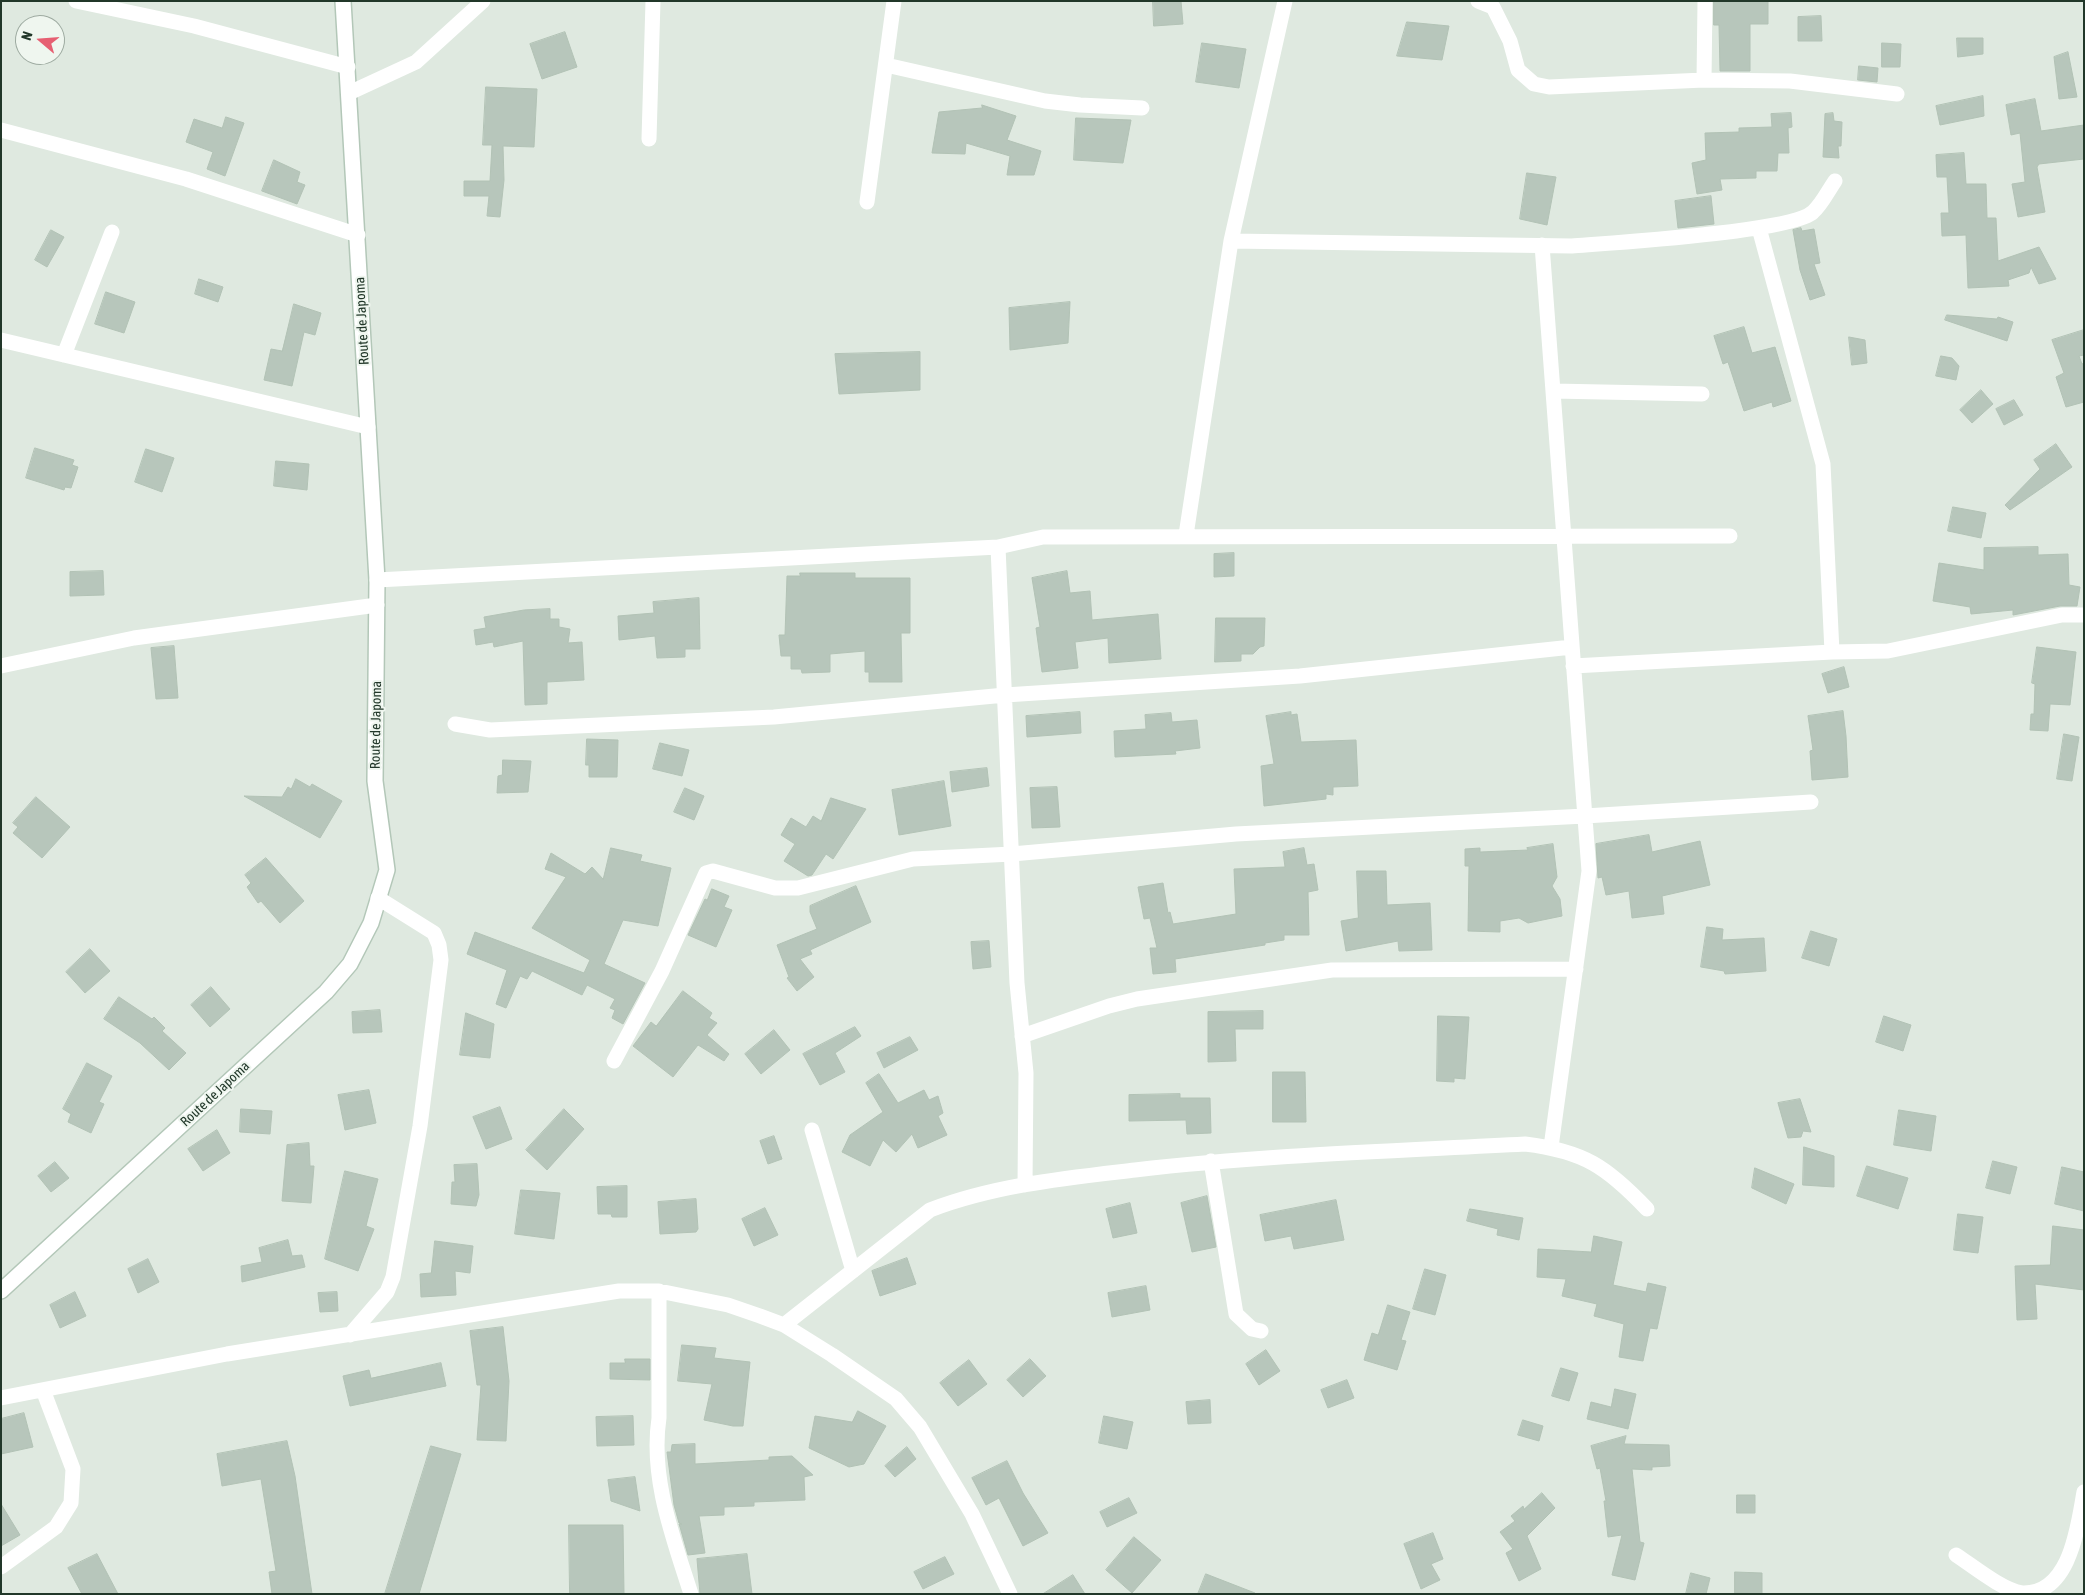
<!DOCTYPE html>
<html>
<head>
<meta charset="utf-8">
<style>
	body { margin:0 }
	#map { position:relative; width:2085px; height:1595px; overflow:hidden; background:#dfe9e0; font-family:"Asap Condensed",sans-serif }
	canvas { display:block }
	.frame { position:absolute; inset:0; border:2px solid #213729; pointer-events:none }
	.north { position:absolute; left:15px; top:15px; width:50px; height:50px; box-sizing:border-box; background:#eff6ef; border:1px solid #9daaa0; border-radius:50%; rotate:288deg; font-size:14px; font-weight:700; line-height:20px; text-align:center; color:#213729 }
	.north::after { content:''; display:block; margin:auto; width:18px; height:22px; background:#e65f72; clip-path:polygon(50% 0,100% 100%,50% 72%,0 100%) }
</style>
</head>
<body>
<div id="map">
<canvas width="2085" height="1595"></canvas>
<div class="frame"></div>
<div class="north">N</div>
</div>
<script>
const ctx = document.querySelector('canvas').getContext('2d');
ctx.lineJoin = 'round';
function fillPath(path, color) {
  ctx.fillStyle = color;
  ctx.fill(path, 'evenodd');
}
function stroke(path, color, width, dash) {
  ctx.strokeStyle = color;
  ctx.lineWidth = width;
  ctx.lineCap = dash ? 'butt' : 'round';
  ctx.setLineDash(dash || []);
  ctx.stroke(path);
}
function drawText(font, color, halo, rows, align = 'center') {
  ctx.font = font + ' "Asap Condensed",sans-serif';
  ctx.lineWidth = 4;
  ctx.setLineDash([]);
  ctx.textBaseline = 'middle';
  ctx.strokeStyle = halo;
  ctx.fillStyle = color;
  for (const [text, x, y, turn = 0] of rows) {
    ctx.save();
    ctx.translate(x, y);
    ctx.rotate((+turn || 0) * Math.PI / 180);
    ctx.textAlign = isNaN(turn) ? turn : align;
    if (halo) ctx.strokeText(text, 0, 0);
    ctx.fillText(text, 0, 0);
    ctx.restore();
  }
}
const building = new Path2D(`
	M1153,1H1181L1183,24L1154,26Z
	M1714,1H1768V24H1750V71H1720L1719,25H1714Z
	M1821,16L1822,41H1798V17Z
	M1407,22L1449,26L1442,60L1397,56Z
	M565,32L577,67L542,79L530,44Z
	M1957,38H1983V54L1958,57Z
	M1202,43L1246,49L1239,88L1196,82Z
	M1882,43L1901,44L1900,67H1882Z
	M2068,52L2077,97L2059,99L2054,57Z
	M1859,66L1878,68L1877,82L1858,80Z
	M486,87L537,89L534,147L503,146L504,180L500,217L487,216L489,196H464V181H490L492,145H483Z
	M1983,96L1984,116L1940,125L1936,106Z
	M2035,99L2041,131L2084,125V159L2039,164L2037,167L2045,212L2018,217L2012,184L2025,182L2020,133L2011,135L2006,105Z
	M982,105L1016,116L1007,140L1041,151L1034,175H1007L1010,156L966,143L965,154L932,153L939,112L982,108Z
	M1791,113L1792,127L1788,128L1789,153H1778L1777,171H1756V178L1720,179L1722,190L1697,194L1692,163L1706,160L1705,133L1739,132V128L1772,127L1771,114Z
	M1833,113L1834,121L1842,122L1841,146H1838L1839,158L1823,157L1825,114Z
	M226,117L244,123L225,176L207,169L213,152L186,142L194,119L222,128Z
	M1076,118L1131,120L1123,163L1074,160Z
	M1964,153L1966,184H1986L1987,218H1996L1998,261L2039,247L2056,279L2039,284L2031,267L2029,273L2008,280L2009,286L1968,288L1966,235L1942,236L1941,213H1949L1947,177H1937L1936,155Z
	M274,160L300,172L297,182L305,185L297,204L262,191Z
	M1527,173L1556,177L1547,225L1520,219Z
	M1711,196L1714,224L1678,228L1675,201Z
	M1801,228L1802,231L1814,229L1820,263L1814,264L1825,295L1810,300L1800,270L1793,230Z
	M51,230L64,237L47,267L35,260Z
	M199,279L223,287L218,302L195,294Z
	M106,292L135,302L124,333L95,324Z
	M1070,302L1068,343L1010,350L1009,308Z
	M294,304L321,313L315,335L304,332L292,386L264,380L271,349L282,351Z
	M1947,315L1997,319L1998,317L2013,322L2007,341L1945,320Z
	M1744,327L1752,353L1775,347L1791,401L1773,407L1772,402L1744,411L1728,362L1723,364L1714,336Z
	M2084,330V355L2079,356L2082,364L2084,363V402L2066,407L2056,377L2064,373L2052,340Z
	M1849,337L1865,340L1867,363L1852,365Z
	M920,352V390L839,394L835,354Z
	M1941,356L1952,358L1959,366L1956,380L1936,376Z
	M1981,390L1993,404L1972,423L1960,410Z
	M2014,400L2023,415L2004,425L1996,409Z
	M2056,444L2072,467L2010,510L2005,505L2040,469L2034,460Z
	M35,448L74,460L72,465L78,467L71,488L65,487L64,490L26,478Z
	M146,449L174,458L162,492L135,482Z
	M276,461L309,464L307,490L274,486Z
	M1953,507L1986,513L1981,538L1948,531Z
	M2038,547V555L2068,554L2069,585L2080,587L2077,606H2060L2013,615V610L1971,614L1970,607L1933,601L1939,563L1984,570V548Z
	M1234,553V576L1214,577V554Z
	M103,571L104,595L70,596V572Z
	M1067,571L1070,593L1090,591L1092,620L1158,614L1161,659L1109,663L1108,638L1075,642L1078,668L1042,672L1036,628L1040,627L1032,578Z
	M800,573H855V578H910V633H901L902,682H869V672H865V651L830,654V672L802,673L801,669H791V656H781L779,635H785L787,576H800Z
	M699,598L700,649H685V657L657,658L655,636L619,640L618,616L654,613L653,602Z
	M550,609V619H559V627L570,629L568,643L582,642L584,680L547,682V704L525,705L523,641L494,647L493,642L476,645L474,630L486,628L484,617L524,610Z
	M1216,618H1265L1264,646L1260,647L1253,654H1241V661L1215,662Z
	M174,646L178,698L156,699L151,648Z
	M2037,647L2076,652L2070,705L2050,704L2048,731L2030,730L2031,714H2034L2035,684L2032,683Z
	M1844,667L1849,687L1828,693L1822,674Z
	M1843,711L1846,736L1848,777L1812,780L1810,751L1813,750L1808,716Z
	M1080,712L1081,733L1027,737L1026,716Z
	M1291,712V715L1297,714L1301,742L1356,740L1358,786L1333,787V795L1326,794V799L1264,806L1261,766L1274,764L1266,716Z
	M1171,713L1172,722L1197,720L1200,748L1175,751L1176,754L1115,757L1114,731L1146,729L1145,715Z
	M2064,734L2079,737L2072,781L2057,779Z
	M587,739L618,740L617,777H589V765H586Z
	M660,743L689,750L682,776L653,769Z
	M503,760L531,761L528,792L497,793L498,776L502,775Z
	M987,768L989,786L952,792L950,772Z
	M296,779L310,787L312,784L342,801L320,838L244,796L282,797L288,787L291,789Z
	M944,781L951,826L899,835L892,790Z
	M1057,787L1060,827L1032,828L1030,788Z
	M685,788L704,796L694,820L674,812Z
	M36,797L70,827L42,858L13,833L18,827L13,823Z
	M831,798L866,809L833,859L826,854L812,875L808,876L784,861L795,844L781,835L791,818L806,827L813,816L821,821Z
	M1649,835L1652,852L1700,841L1710,885L1662,896L1664,914L1632,918L1629,891L1606,895L1602,877L1598,878L1596,844Z
	M1553,844L1557,877L1552,886L1560,899L1562,916L1528,923L1519,918L1500,921V932L1468,931L1469,866H1465V849L1480,848V852L1528,850L1527,848Z
	M611,848L642,855L640,861L671,868L658,926L623,920L604,964L645,983L623,1024L612,1018L615,1010L610,1008L615,999L587,985L582,995L532,971L527,979L520,976L506,1008L496,1004L507,970L467,954L475,932L584,973L590,960L532,928L566,877L545,869L551,853L585,874L592,867L603,879Z
	M1304,848L1307,865L1314,864L1318,890L1308,892L1309,935H1284V940L1265,943V945L1175,959L1176,972L1153,974L1150,948H1157L1150,918L1144,919L1138,887L1163,883L1168,913L1170,912L1173,924L1236,914L1234,869L1285,867L1283,852Z
	M266,858L304,901L280,923L261,901L258,903L247,887L251,883L245,875Z
	M1357,871H1386L1387,905L1430,903L1432,950L1399,951L1398,941L1346,951L1341,921L1358,918Z
	M856,886L871,922L810,950L812,954L800,959L814,977L797,991L787,978L789,977L777,945L817,929L810,912V906Z
	M712,889L729,896L724,907L732,910L716,947L688,935L705,899L707,900Z
	M1707,927L1723,929L1722,940L1764,938L1766,971L1725,974L1724,971L1701,967Z
	M1811,931L1837,939L1829,966L1802,958Z
	M989,941L991,967L973,969L971,942Z
	M90,949L110,971L85,993L66,972Z
	M211,987L230,1009L210,1027L191,1005Z
	M683,991L712,1013L709,1018L717,1023L707,1035L729,1054L724,1061L698,1045L673,1077L633,1046L651,1022L656,1026Z
	M119,997L152,1019L154,1017L165,1028L162,1031L186,1053L169,1070L140,1043L104,1019Z
	M380,1010L382,1032L353,1033L352,1012Z
	M1263,1011V1029H1235L1236,1061L1208,1062V1012Z
	M466,1013L494,1024L490,1058L460,1055Z
	M1438,1016L1469,1017L1465,1079L1454,1078V1082L1437,1081Z
	M1884,1016L1911,1025L1903,1051L1876,1042Z
	M855,1027L861,1036L835,1053L845,1072L820,1085L803,1054Z
	M774,1030L790,1050L761,1074L745,1054Z
	M910,1037L918,1050L884,1068L877,1053Z
	M87,1063L112,1076L99,1102L104,1104L91,1133L68,1122L71,1114L63,1109Z
	M1273,1072H1305L1306,1122H1273Z
	M879,1074L898,1103L924,1090L929,1100L938,1096L943,1113L938,1116L947,1135L918,1148L912,1134L896,1152L883,1140L870,1166L842,1152L850,1135L883,1112L866,1083Z
	M369,1090L376,1123L345,1130L338,1095Z
	M1180,1094V1098H1210L1211,1133L1187,1134L1186,1120L1129,1121V1095Z
	M1800,1099L1811,1132L1803,1131L1801,1137L1788,1138L1778,1103Z
	M500,1107L512,1139L486,1149L473,1117Z
	M241,1109L272,1111L270,1134L240,1132Z
	M564,1109L584,1129L547,1170L526,1150Z
	M1899,1110L1936,1116L1931,1151L1894,1145Z
	M217,1130L230,1153L203,1171L188,1149Z
	M774,1136L782,1159L768,1164L760,1141Z
	M309,1143L310,1166H314L311,1203L282,1201L287,1145Z
	M1804,1147L1834,1156V1187L1803,1185Z
	M1993,1161L2017,1167L2010,1194L1986,1188Z
	M55,1162L69,1178L51,1192L38,1176Z
	M477,1164L479,1195L476,1206L451,1204L452,1182H455L454,1165Z
	M1867,1166L1908,1178L1898,1209L1857,1196Z
	M2062,1167L2084,1172V1211L2055,1204Z
	M1755,1168L1794,1184L1786,1204L1752,1188Z
	M345,1171L378,1179L366,1226L374,1229L358,1271L325,1259Z
	M627,1186V1217H612L611,1214H598L597,1187Z
	M521,1190L560,1193L554,1239L515,1234Z
	M1207,1196L1216,1247L1192,1252L1181,1203Z
	M696,1199L698,1229L696,1232L660,1234L658,1202Z
	M1336,1200L1344,1240L1294,1249L1291,1236L1265,1241L1260,1215Z
	M1130,1203L1137,1233L1113,1238L1106,1209Z
	M765,1208L778,1235L754,1246L742,1219Z
	M1470,1209L1523,1218L1519,1240L1497,1235L1498,1229L1467,1221Z
	M1958,1214L1983,1217L1978,1253L1954,1250Z
	M2053,1226L2084,1230V1290L2035,1284L2037,1319L2017,1320L2015,1266L2050,1265Z
	M1594,1236L1622,1242L1613,1285L1646,1292L1648,1283L1666,1287L1657,1329L1650,1328L1643,1361L1619,1357L1624,1324L1594,1316L1597,1304L1562,1296L1566,1279L1537,1277L1538,1249L1591,1252Z
	M288,1240L292,1256L302,1255L305,1267L242,1282L241,1266L262,1262L259,1248Z
	M435,1241L473,1246L470,1273L455,1271L456,1295L421,1297L420,1274L431,1273Z
	M907,1258L916,1284L880,1296L872,1271Z
	M148,1259L159,1282L138,1293L128,1269Z
	M1425,1269L1446,1275L1435,1315L1413,1309Z
	M1146,1286L1150,1310L1112,1317L1108,1293Z
	M75,1292L86,1316L60,1328L50,1305Z
	M337,1292L338,1311L320,1312L318,1293Z
	M1388,1305L1410,1312L1401,1340L1406,1341L1397,1370L1364,1360L1372,1333L1378,1335Z
	M503,1327L509,1381L506,1441L477,1440L481,1385H477L470,1331Z
	M682,1345L716,1348L714,1358L750,1362L743,1426H733L704,1420L712,1384L678,1381Z
	M1266,1350L1280,1371L1259,1385L1246,1364Z
	M625,1359H650V1380L610,1379V1363H625Z
	M1030,1359L1046,1376L1023,1397L1007,1380Z
	M969,1360L987,1384L958,1406L940,1383Z
	M441,1363L446,1386L350,1406L343,1376L369,1370L371,1378Z
	M1561,1368L1578,1373L1569,1401L1552,1396Z
	M1347,1380L1354,1398L1328,1408L1321,1390Z
	M1615,1389L1636,1394L1628,1429L1587,1419L1591,1402L1611,1407Z
	M1210,1400L1211,1423L1188,1424L1186,1402Z
	M858,1411L886,1426L864,1464L849,1467L809,1448L815,1416L852,1422Z
	M24,1413L33,1447L1,1454V1419Z
	M633,1416L634,1445L597,1446L596,1417Z
	M1104,1416L1133,1422L1127,1449L1099,1443Z
	M1523,1420L1543,1426L1539,1441L1518,1435Z
	M1626,1436L1624,1444L1669,1445L1670,1466L1652,1467V1470L1632,1469L1640,1542L1644,1543L1635,1580L1612,1575L1622,1535L1608,1537L1604,1501H1606L1600,1468L1597,1469L1591,1446Z
	M287,1441L295,1476L312,1594H272L269,1572L276,1571L261,1479L222,1486L217,1454Z
	M695,1444V1464L769,1460V1457L792,1456L813,1475L804,1477L805,1500L754,1502V1506L724,1507V1515L699,1516L705,1553L688,1555L680,1527L679,1524H682L679,1523L674,1505L667,1452H671L672,1445Z
	M431,1446L461,1454L419,1594H385Z
	M907,1447L916,1459L895,1477L885,1466Z
	M1007,1461L1023,1493L1048,1533L1023,1546L999,1498L986,1505L972,1478Z
	M635,1477L640,1511L611,1501L608,1480Z
	M1542,1493L1555,1508L1527,1536L1541,1569L1519,1581L1506,1553L1513,1549L1500,1532L1515,1521L1511,1516L1523,1506L1524,1509Z
	M1737,1495H1755V1513H1737Z
	M1129,1498L1137,1513L1107,1527L1100,1512Z
	M1,1504L20,1535L1,1546Z
	M569,1525H623L624,1594H570Z
	M1433,1533L1443,1559L1431,1564L1440,1580L1421,1589L1404,1544Z
	M1134,1537L1161,1560L1132,1593L1106,1570Z
	M97,1554L118,1594H82L68,1568Z
	M747,1554L752,1594H700L697,1559Z
	M945,1557L954,1574L923,1589L914,1572Z
	M1735,1572L1762,1573V1594L1735,1593Z
	M1691,1573L1710,1578L1706,1594H1686Z
	M1206,1574L1255,1593V1594H1198Z
	M1073,1575L1085,1594H1043Z`);
fillPath(building, '#b7c6bb');
stroke(building, '#b2c2b5', 1);
const secondary = new Path2D(`
	M1,1291L326,992L350,964L371,923L387,870L375,781L377,580L343,1`);
stroke(secondary, '#b3c7b8', 18);
stroke(new Path2D(`
	M76,1L194,26L348,67
	M1478,1L1493,7L1510,41L1518,70L1534,84L1549,87L1704,80L1790,81L1897,94
	M886,65L1045,101L1080,105L1142,108
	M1704,80L1705,1
	M349,93L416,62L483,1
	M1,130L186,179L358,235
	M649,139L653,1
	M867,202L894,1
	M1759,228L1823,464L1832,652
	M1231,241L1572,246C1610,243 1792,232 1813,212C1822,204 1828,191 1835,181
	M1542,245L1589,871L1551,1147
	M1,340L368,427
	M64,355L112,232
	M1553,391L1702,394
	M1186,535L1231,241L1285,1
	M998,547L1017,983L1026,1073L1025,1185
	M377,580L998,547L1043,537L1730,536
	M1,666L134,638L377,605
	M1573,666L1832,652L1888,651L2062,615H2084
	M455,724L490,730L774,717L1005,695L1300,676L1572,647
	M1022,1036L1109,1006L1137,999L1332,970L1576,969
	M614,1061L662,971L706,873L713,871L775,888H798L913,859L1012,854L1236,834L1585,816L1811,802
	M812,1130L853,1271
	M1211,1161L1236,1314L1252,1329L1261,1331
	M659,1291V1418C650,1478 673,1537 691,1594
	M784,1325L930,1210C995,1185 1067,1178 1135,1170C1264,1155 1395,1151 1525,1144C1584,1151 1607,1167 1647,1209
	M350,1335L387,1292L393,1277L420,1126L441,960L439,945L434,933L378,898
	M1,1398L227,1354L619,1291H659L728,1305L760,1316L784,1325L832,1355L896,1399L920,1427L972,1514L1010,1594
	M1956,1555C1973,1566 2002,1590 2022,1593C2071,1595 2078,1524 2084,1492
	M1,1567L56,1527L71,1503L73,1469L43,1390`), '#fff', 15);
stroke(secondary, '#fff', 15);
drawText('14px', '#213729', '#eff6ef', [
	["Route de Japoma",362,321,-93],
	["Route de Japoma",376,725,-89],
	["Route de Japoma",215,1094,-43]
]);
</script>
</body>
</html>
